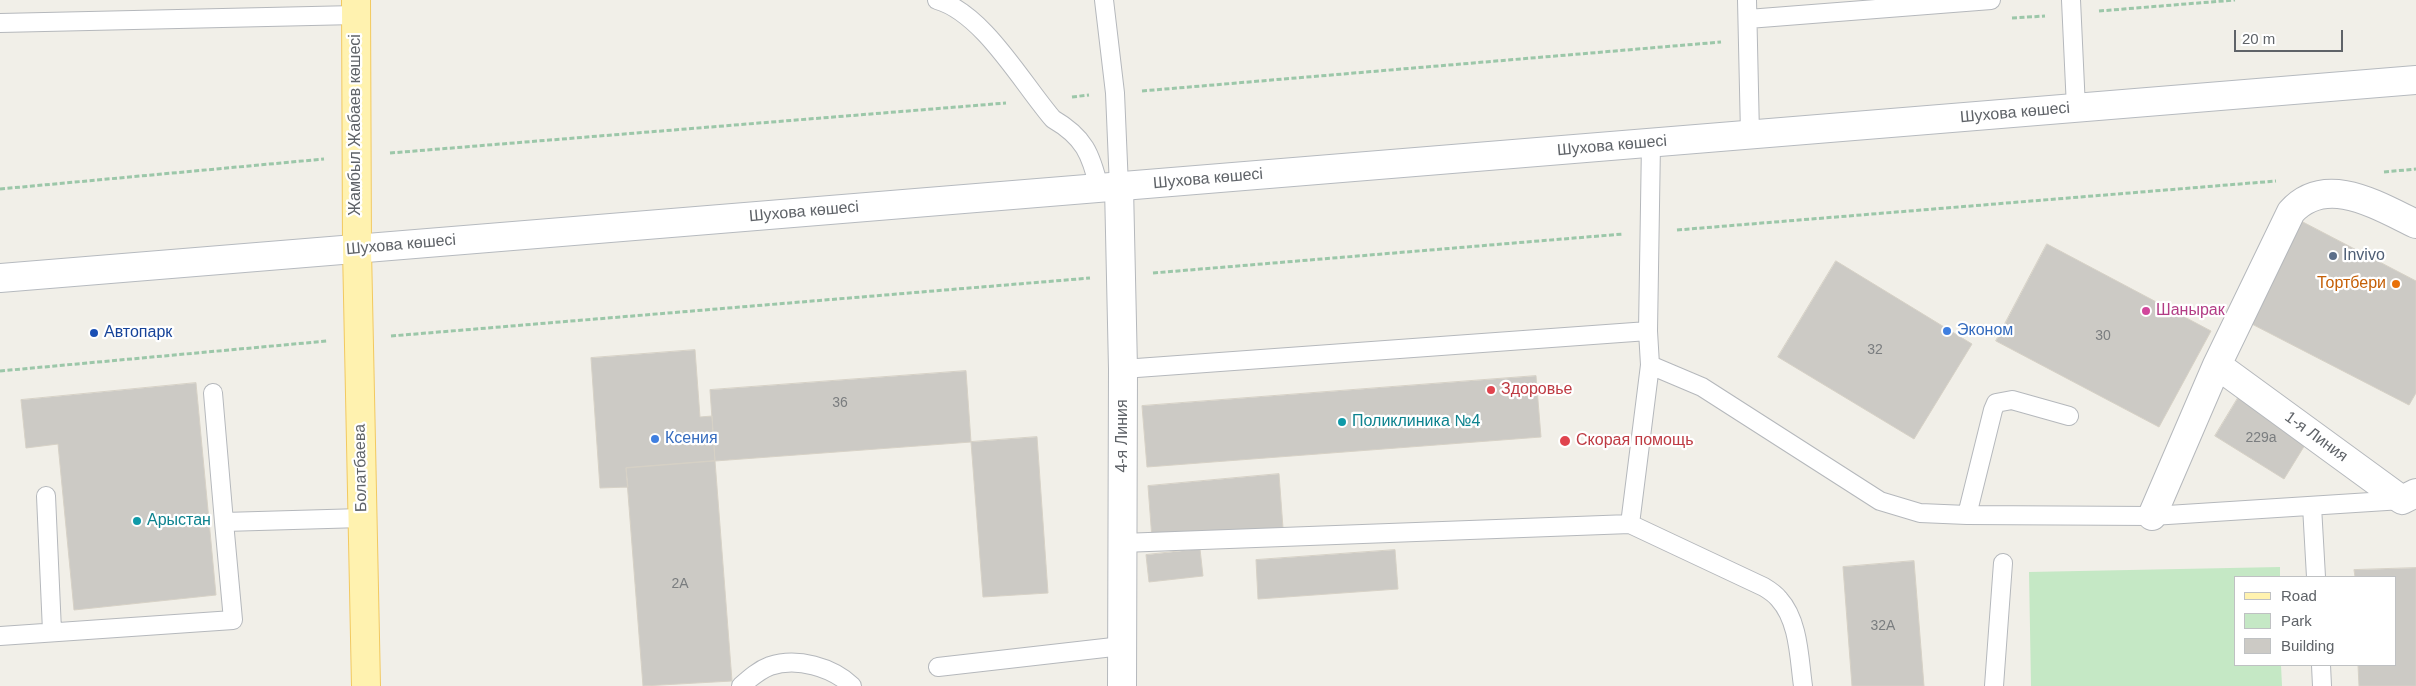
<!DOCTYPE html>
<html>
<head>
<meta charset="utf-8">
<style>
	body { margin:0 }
	#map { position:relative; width:2416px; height:686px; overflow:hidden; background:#f1efe8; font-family:Arial,sans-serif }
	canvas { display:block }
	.legend { position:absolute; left:2234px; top:576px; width:162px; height:90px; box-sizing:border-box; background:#fff; border:1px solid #bfc1c3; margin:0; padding:6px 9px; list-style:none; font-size:15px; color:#5f6368 }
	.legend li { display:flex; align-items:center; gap:10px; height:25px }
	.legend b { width:25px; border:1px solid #bfc1c3 }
	.scale { position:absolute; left:2234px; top:30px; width:109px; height:22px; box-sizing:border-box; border:2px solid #5f6368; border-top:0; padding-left:6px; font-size:15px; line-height:18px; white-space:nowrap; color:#5f6368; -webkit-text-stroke:4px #fff; paint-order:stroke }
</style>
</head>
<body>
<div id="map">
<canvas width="2416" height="686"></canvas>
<ul class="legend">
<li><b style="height:6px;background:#fff2af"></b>Road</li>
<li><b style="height:14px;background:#c5e8c5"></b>Park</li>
<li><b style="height:14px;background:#cccac5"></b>Building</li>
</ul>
<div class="scale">20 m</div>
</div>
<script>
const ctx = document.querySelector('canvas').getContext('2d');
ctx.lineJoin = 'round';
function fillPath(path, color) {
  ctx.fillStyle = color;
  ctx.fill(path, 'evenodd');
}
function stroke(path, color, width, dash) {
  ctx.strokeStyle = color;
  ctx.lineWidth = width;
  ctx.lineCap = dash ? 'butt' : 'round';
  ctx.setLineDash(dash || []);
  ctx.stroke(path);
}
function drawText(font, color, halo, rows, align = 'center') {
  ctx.font = font + ' Arial,sans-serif';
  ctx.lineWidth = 4.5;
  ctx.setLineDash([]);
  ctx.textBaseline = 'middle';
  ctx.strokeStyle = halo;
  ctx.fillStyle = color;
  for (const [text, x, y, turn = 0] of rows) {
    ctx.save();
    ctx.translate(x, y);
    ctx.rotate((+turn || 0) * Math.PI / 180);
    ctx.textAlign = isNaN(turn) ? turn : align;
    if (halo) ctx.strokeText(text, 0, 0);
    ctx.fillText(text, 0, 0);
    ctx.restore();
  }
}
fillPath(new Path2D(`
	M2280,567V577H2235V665H2281L2282,686H2031L2029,572Z`), '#c5e8c5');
const building = new Path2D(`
	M2299,220L2416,281V393L2409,405L2246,321Z
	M2047,244L2211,331L2159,427L1996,341Z
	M1836,261L1972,344L1914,439L1778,357Z
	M695,350L700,417L712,416L715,461L626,468L628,487L600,488L591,358Z
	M966,371L971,442L715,461L710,390Z
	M1536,376L1541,437L1147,467L1142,406Z
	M196,383L216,595L74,610L58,444L26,448L21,400Z
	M2238,398L2308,440L2284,479L2215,436Z
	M1037,437L1048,593L983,597L971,442Z
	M715,461L732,681L643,686L626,468Z
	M1279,474L1283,528L1152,539L1148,486Z
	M1200,549L1203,576L1149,582L1146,555Z
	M1395,550L1398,589L1258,599L1256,560Z
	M1914,561L1924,686H1852L1843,567Z
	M2416,568V686H2359L2358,665H2395V577H2355L2354,570Z`);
fillPath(building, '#cccac5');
stroke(building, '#d6d1c6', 1);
const lane = new Path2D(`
	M937,0C983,13 1022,83 1053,119C1084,137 1091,154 1099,188
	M1104,0L1115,93L1119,187
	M1747,0L1750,134
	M2071,0L2076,108
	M1748,19L1991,0
	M0,23L356,15
	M1651,143L1648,331L1650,365L1630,524L1764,587C1769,590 1775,594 1779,599C1799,621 1799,658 1803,686
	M1650,365L1702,387L1880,501L1920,513L1967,515L2152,516L2402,500
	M1123,369L1648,331
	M213,393L224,522
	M46,496L52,631
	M2312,506L2316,577
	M1967,515L1993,410L1996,403L2012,400L2069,416
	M1122,543L1630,524
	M0,636L233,620L224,522L362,518
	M2321,665L2322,686
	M938,667L1122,646
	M741,686C750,678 759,670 770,666C797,657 832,667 852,686
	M1994,686L2003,563`);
const street = new Path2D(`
	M1119,187L1123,369L1122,686
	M2217,365L2402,500L2416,493
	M2152,516L2217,365L2291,212C2326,173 2378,206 2416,224`);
const secondary = new Path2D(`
	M0,278L2416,80`);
const primary = new Path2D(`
	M356,0L357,249L366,686`);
stroke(lane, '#b5b8bc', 20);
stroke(street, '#b5b8bc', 30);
stroke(secondary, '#b6babf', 30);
stroke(primary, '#f2c960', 30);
stroke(new Path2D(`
	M2099,11L2235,0
	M2012,18L2045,16
	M1142,91L1721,42
	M1072,97L1089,95
	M390,153L1006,103
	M2384,172L2416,169
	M0,189L324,159
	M1677,230L2276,181
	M1153,273L1623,234
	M391,336L1090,278
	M0,371L327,341`), '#9cc7a9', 3, [5, 2.5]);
stroke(lane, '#fff', 18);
stroke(street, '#fff', 28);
stroke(secondary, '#fff', 28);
stroke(primary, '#fff2af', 28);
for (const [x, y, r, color] of [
	[2333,256,5,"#5c6f8a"],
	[2396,284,5,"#e8710a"],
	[2146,311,5,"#d1479c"],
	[1947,331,5,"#3f7fe0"],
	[94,333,5,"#1a4fb4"],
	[1491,390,5,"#e0444e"],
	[1342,422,5,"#0f9aa8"],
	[655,439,5,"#3f7fe0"],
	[1565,441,6,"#e0444e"],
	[137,521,5,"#0f9aa8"]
]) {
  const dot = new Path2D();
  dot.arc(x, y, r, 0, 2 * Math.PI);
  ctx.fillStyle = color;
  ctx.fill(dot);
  stroke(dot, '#fff', 2);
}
drawText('14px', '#7a7d7f', null, [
	["30",2103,336],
	["32",1875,350],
	["36",840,403],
	["229а",2261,438],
	["2А",680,584],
	["32А",1883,626]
]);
drawText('16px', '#5f6368', '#fff', [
	["Шухова көшесі",2015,113,-5],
	["Жамбыл Жабаев көшесі",356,125,-90],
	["Шухова көшесі",1612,146,-5],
	["Шухова көшесі",1208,179,-5],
	["Шухова көшесі",804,212,-5],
	["Шухова көшесі",401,245,-5],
	["4-я Линия",1123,436,-90],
	["1-я Линия",2316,437,36],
	["Болатбаева",361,468,-91]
]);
drawText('16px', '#4e5e75', '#fff', [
	["Invivo",2343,256]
], 'left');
drawText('16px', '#c56008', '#fff', [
	["Тортбери",2386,284]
], 'right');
drawText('16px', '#b23c85', '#fff', [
	["Шанырак",2156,311]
], 'left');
drawText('16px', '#366cbe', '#fff', [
	["Эконом",1957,331],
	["Ксения",665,439]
], 'left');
drawText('16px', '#164399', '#fff', [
	["Автопарк",104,333]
], 'left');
drawText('16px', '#be3a42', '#fff', [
	["Здоровье",1501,390],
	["Скорая помощь",1576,441]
], 'left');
drawText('16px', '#0d838f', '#fff', [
	["Поликлиника №4",1352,422],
	["Арыстан",147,521]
], 'left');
</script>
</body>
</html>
